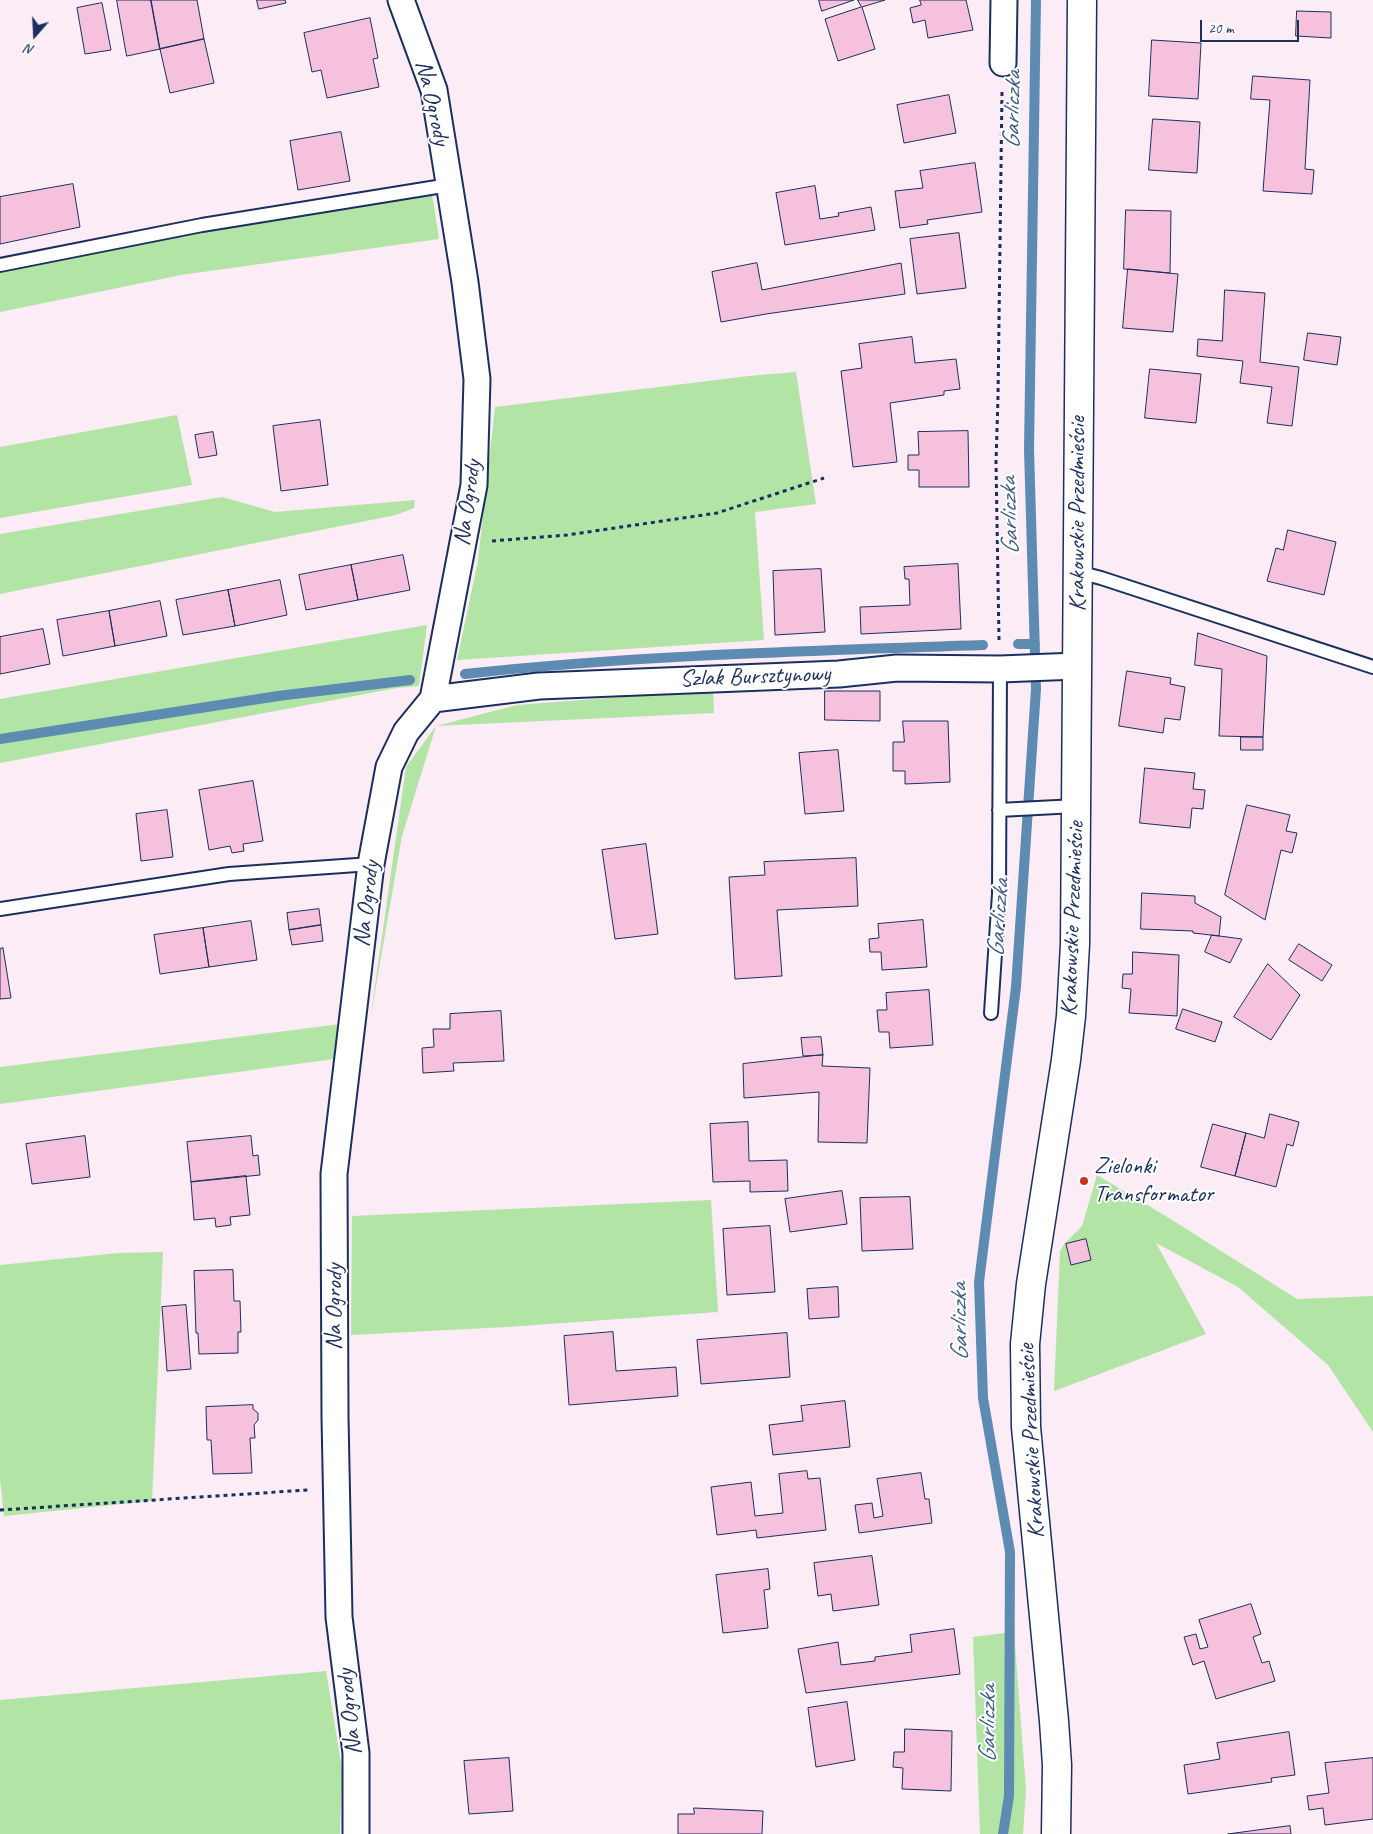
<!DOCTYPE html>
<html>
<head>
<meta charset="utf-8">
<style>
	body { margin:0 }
	#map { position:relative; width:1373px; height:1834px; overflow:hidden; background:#fcecf5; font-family:Caveat,sans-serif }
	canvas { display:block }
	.north { position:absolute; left:10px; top:10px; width:50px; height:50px; -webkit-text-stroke:4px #fff; paint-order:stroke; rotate:199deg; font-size:14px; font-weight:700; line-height:20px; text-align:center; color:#1b2f5e }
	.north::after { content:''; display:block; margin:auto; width:18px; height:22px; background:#1b2f5e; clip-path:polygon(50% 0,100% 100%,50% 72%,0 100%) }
	.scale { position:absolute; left:1200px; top:20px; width:99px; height:22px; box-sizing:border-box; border:2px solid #1b2f5e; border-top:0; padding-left:6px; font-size:15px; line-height:18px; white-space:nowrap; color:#1b2f5e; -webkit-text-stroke:4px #fff; paint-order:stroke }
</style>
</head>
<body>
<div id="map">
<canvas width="1373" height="1834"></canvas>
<div class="north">N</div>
<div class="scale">20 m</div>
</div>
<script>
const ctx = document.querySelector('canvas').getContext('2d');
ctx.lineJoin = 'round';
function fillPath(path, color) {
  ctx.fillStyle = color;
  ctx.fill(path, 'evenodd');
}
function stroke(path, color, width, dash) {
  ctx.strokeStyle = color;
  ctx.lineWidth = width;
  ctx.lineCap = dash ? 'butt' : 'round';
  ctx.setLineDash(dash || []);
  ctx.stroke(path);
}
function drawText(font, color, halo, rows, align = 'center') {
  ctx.font = font + ' Caveat,sans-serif';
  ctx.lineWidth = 4;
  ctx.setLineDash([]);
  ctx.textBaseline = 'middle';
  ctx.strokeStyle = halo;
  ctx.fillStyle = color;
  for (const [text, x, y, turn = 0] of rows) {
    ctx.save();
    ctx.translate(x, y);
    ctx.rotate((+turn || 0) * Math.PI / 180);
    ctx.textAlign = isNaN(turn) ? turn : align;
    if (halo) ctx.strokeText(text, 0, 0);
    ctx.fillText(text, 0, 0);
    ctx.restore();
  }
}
fillPath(new Path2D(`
	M431,188L439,239L181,275L0,312V265Z
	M796,372L816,504L755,512L764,640L457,660L478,561L495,407L749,376Z
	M177,415L192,485L0,518V447Z
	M222,497L275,512L415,500L414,508L396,515L0,594V534Z
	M427,625L419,686L397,688L0,763V699Z
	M713,690L714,713L436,726L402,836L370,1021L406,767L436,726L517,705Z
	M341,1024L334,1059L0,1104V1067Z
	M1097,1175L1169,1218L1297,1299L1373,1296V1432L1328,1365L1238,1287L1156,1243L1206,1334L1054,1391L1060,1251L1065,1243L1082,1226Z
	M711,1200L718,1312L507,1327L351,1335L352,1216Z
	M163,1252L152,1501L4,1516L0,1479V1265L118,1253Z
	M1014,1632L1026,1790L1023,1834H980L973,1637Z
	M326,1671L342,1769L340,1834H0V1700Z`), '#b1e4a5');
stroke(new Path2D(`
	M1018,644H1035
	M465,674C638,655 810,651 983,645
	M0,739L278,696L410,680
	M1003,1834L1009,1796L1010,1552L983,1398L979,1282L1016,987L1036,689L1029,449L1036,0`), '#5d8bb2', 10);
const building = new Path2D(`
	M117,0H151L160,49L127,56Z
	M151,0H197L204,39L160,49Z
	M257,0H285L286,3L259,9Z
	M819,0H854L822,11Z
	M858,0H885L862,7L875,49L838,61L825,19L861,7Z
	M920,0H966L973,30L928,38L925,20L913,23L910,8L921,5Z
	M102,3L111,50L85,54L77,8Z
	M1297,11L1331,12V38L1296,36Z
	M370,18L378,58L373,59L379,87L327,98L321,70L312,72L304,33Z
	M204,39L214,83L170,93L160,49Z
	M1152,40L1201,43L1198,99L1149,96Z
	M1253,76L1310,80L1305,169L1314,170L1312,194L1263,191L1270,100L1251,99Z
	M949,95L956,133L904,143L897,105Z
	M1153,119L1200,122L1197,173L1149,170Z
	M341,132L350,181L298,190L290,141Z
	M975,163L982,212L927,220L928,224L900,228L895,191L923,188L920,171Z
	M73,184L80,227L0,244V197Z
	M815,186L820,219L839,216L838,213L871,207L875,230L785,245L776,193Z
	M1126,210L1171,211L1170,273L1124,269Z
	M959,233L966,288L917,294L910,239Z
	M757,263L762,290L901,263L905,294L766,314L721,322L712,272Z
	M1128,269L1178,274L1173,332L1123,328Z
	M1225,290L1265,293L1260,362L1299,367L1292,426L1267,423L1272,387L1240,383L1243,361L1197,356L1198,339L1222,341Z
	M1308,333L1341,337L1337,365L1304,360Z
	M912,337L915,363L956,359L960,389L944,391V395L890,403L897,462L853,467L841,371L862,368L859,344Z
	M1150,369L1201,374L1196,423L1145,418Z
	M320,420L328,485L281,491L273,426Z
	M968,431L969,487H919V470H908V455H919L918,432Z
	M213,432L217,455L199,458L195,435Z
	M1288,530L1336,542L1324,595L1267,581L1276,548L1283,550Z
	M403,555L410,590L358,600L351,565Z
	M958,564L961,629L861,634L860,607L910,605L909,579H905L904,567Z
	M351,565L358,600L306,610L299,575Z
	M821,569L825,632L775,635L773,571Z
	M280,580L287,615L235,626L228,590Z
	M228,590L235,626L183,635L176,600Z
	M160,601L167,636L115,646L109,611Z
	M109,611L115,646L63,656L57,620Z
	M43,629L50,664L0,674V637Z
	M1198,633L1267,656L1263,737L1219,736L1222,669L1195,665Z
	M1127,671L1171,678L1170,684L1185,687L1180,720L1165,718L1163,733L1119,726Z
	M825,691H880V721L825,720Z
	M903,721H948L950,782L905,784V771H893V742H904Z
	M1241,737H1263V750H1241Z
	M838,750L844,811L805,814L799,753Z
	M1145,768L1195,773L1193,789L1205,790L1203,809L1192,808L1190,828L1140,823Z
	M253,781L263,841L243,844L244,851L232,853L230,846L209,850L199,790Z
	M1247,805L1290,815L1286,831L1297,833L1292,853L1281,850L1265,920L1225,895Z
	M167,810L173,857L141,861L136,814Z
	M646,844L658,934L615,939L602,850Z
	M856,858L858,906L777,910L782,976L735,979L729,877L765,875L764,862Z
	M1142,893L1195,896V903L1221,917L1219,936L1193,933V931L1141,929Z
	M319,909L321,925L289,930L287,913Z
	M923,920L927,967L882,970L881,952H870L869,939L879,938L878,924Z
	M251,921L257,960L209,967L203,928Z
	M321,925L323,941L292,945L289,930Z
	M203,928L209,967L160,974L154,935Z
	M1212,935L1242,939L1230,963L1205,952Z
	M1299,944L1332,965L1322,981L1289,960Z
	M3,948L11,998L0,999V949Z
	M1133,952L1179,955L1177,1016L1129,1013L1131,989L1122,988L1123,974H1132Z
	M1268,964L1300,995L1271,1040L1234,1017Z
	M929,990L933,1045L890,1048L889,1032H879L877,1010H887L886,993Z
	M1183,1009L1222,1022L1215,1042L1176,1029Z
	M501,1011L504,1061L453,1063L454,1071L423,1073L422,1048L434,1047L433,1029H450V1014Z
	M821,1037L823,1055L803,1056L801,1038Z
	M823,1055L822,1066L870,1068L867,1143L818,1142L819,1092L744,1098L743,1064Z
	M1270,1114L1299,1122L1293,1146L1287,1144L1276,1187L1235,1176L1246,1133L1264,1138Z
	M748,1122L749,1161L787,1160L788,1191L750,1192V1181L713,1182L710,1124Z
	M1213,1124L1246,1133L1235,1176L1201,1167Z
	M85,1136L90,1177L32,1184L26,1144Z
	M251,1136L253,1156L258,1155L260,1175L191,1182L187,1142Z
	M246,1176L250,1215L230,1217L231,1225L216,1227L215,1218L194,1220L191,1182Z
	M842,1191L847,1224L790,1232L785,1199Z
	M910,1197L913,1249L862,1251L860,1198Z
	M770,1226L775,1292L727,1295L723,1229Z
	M1086,1239L1091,1260L1071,1265L1066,1244Z
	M233,1270L234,1301H240L241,1332H238V1353L199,1354L198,1333H196L194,1271Z
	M838,1287L839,1317L809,1319L807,1289Z
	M186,1305L191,1369L167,1371L162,1307Z
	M613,1332L616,1371L676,1367L678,1396L569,1405L564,1336Z
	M787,1333L790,1377L701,1384L697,1340Z
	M845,1401L850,1447L773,1455L769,1425L803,1421L801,1406Z
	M253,1405V1409L258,1413V1420L254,1425L255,1438H250L252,1473L213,1474L211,1440H207L206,1407Z
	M807,1471L808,1479L820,1478L826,1530L757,1538L756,1530L717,1535L711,1487L751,1482L755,1516L783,1513L779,1474Z
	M921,1473L925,1499H929L932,1523L859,1533L855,1505L872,1503L874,1518L883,1516L877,1479Z
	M872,1556L879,1605L833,1611L831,1594L818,1596L814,1563Z
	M768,1569L770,1589L764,1590L768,1628L723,1633L716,1575Z
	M1251,1604L1261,1634L1253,1637L1262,1663L1269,1661L1275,1681L1216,1699L1204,1661L1193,1665L1184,1637L1196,1634L1200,1649L1208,1647L1199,1620Z
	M954,1629L960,1674L806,1693L798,1649L838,1642L841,1665L875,1661V1657L912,1652L910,1635Z
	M847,1702L855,1760L816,1767L808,1708Z
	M905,1729L952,1731L951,1791L902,1789L903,1768L893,1767L894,1752H904Z
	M1289,1732L1295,1775L1271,1778L1272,1782L1188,1794L1184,1765L1220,1759L1217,1743Z
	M509,1758L513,1811L469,1814L464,1761Z
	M1373,1758V1819L1325,1825L1323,1808L1309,1810L1307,1796L1329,1793L1325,1763Z
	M694,1808L763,1811L762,1834H678V1814H694Z
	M1290,1826L1291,1834H1228Z`);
fillPath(building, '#f6c1dd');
stroke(building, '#1b2f5e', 1);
const service = new Path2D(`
	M0,265L202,225L449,185
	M1078,572L1101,578L1373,667
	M999,810L1076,806
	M0,909L229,874L371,864
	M991,1013L999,894L1000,669`);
const minor = new Path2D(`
	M1003,63L1004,0
	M433,699L539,686L839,674L897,668L1000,669L1077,666
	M356,1834V1753L339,1617L335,1417L334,1174L371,864L389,767L406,732L433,699L474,485L477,379L465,282L434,90L401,0`);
const secondary = new Path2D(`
	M1056,1834L1057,1765L1054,1721L1026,1427L1025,1344L1031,1284L1066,1060L1071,1016L1075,944L1082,0`);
stroke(service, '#1b2f5e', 16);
stroke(minor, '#1b2f5e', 29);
stroke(secondary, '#1b2f5e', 31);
stroke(new Path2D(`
	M492,541L567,535L717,513L824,478
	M999,640L996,462L998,397L1002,91
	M0,1510L308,1490`), '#1b2f5e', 3, [4, 4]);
stroke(service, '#fff', 12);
stroke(minor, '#fff', 25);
stroke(secondary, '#fff', 28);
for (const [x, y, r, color] of [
	[1084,1181,5,"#c8321e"]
]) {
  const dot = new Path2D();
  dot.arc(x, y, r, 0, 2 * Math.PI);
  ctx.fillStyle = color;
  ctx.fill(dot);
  stroke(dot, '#fff', 2);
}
drawText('24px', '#1b2f5e', '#fff', [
	["Na Ogrody",432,103,77],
	["Na Ogrody",468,503,-82],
	["Krakowskie Przedmieście",1078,514,-90],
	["Szlak Bursztynowy",755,677,-2],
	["Na Ogrody",367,904,-83],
	["Krakowskie Przedmieście",1073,919,-88],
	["Na Ogrody",335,1307,-90],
	["Krakowskie Przedmieście",1032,1441,-93],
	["Na Ogrody",350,1712,-96]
]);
drawText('24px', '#1b2f5e', '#fff', [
	["Zielonki",1094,1167],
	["Transformator",1094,1195]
], 'left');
drawText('italic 25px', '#3c5d88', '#fff', [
	["Garliczka",1013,110,-89],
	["Garliczka",1010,516,-92],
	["Garliczka",999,918,-86],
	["Garliczka",960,1322,-91],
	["Garliczka",988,1724,-90]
]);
</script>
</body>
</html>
